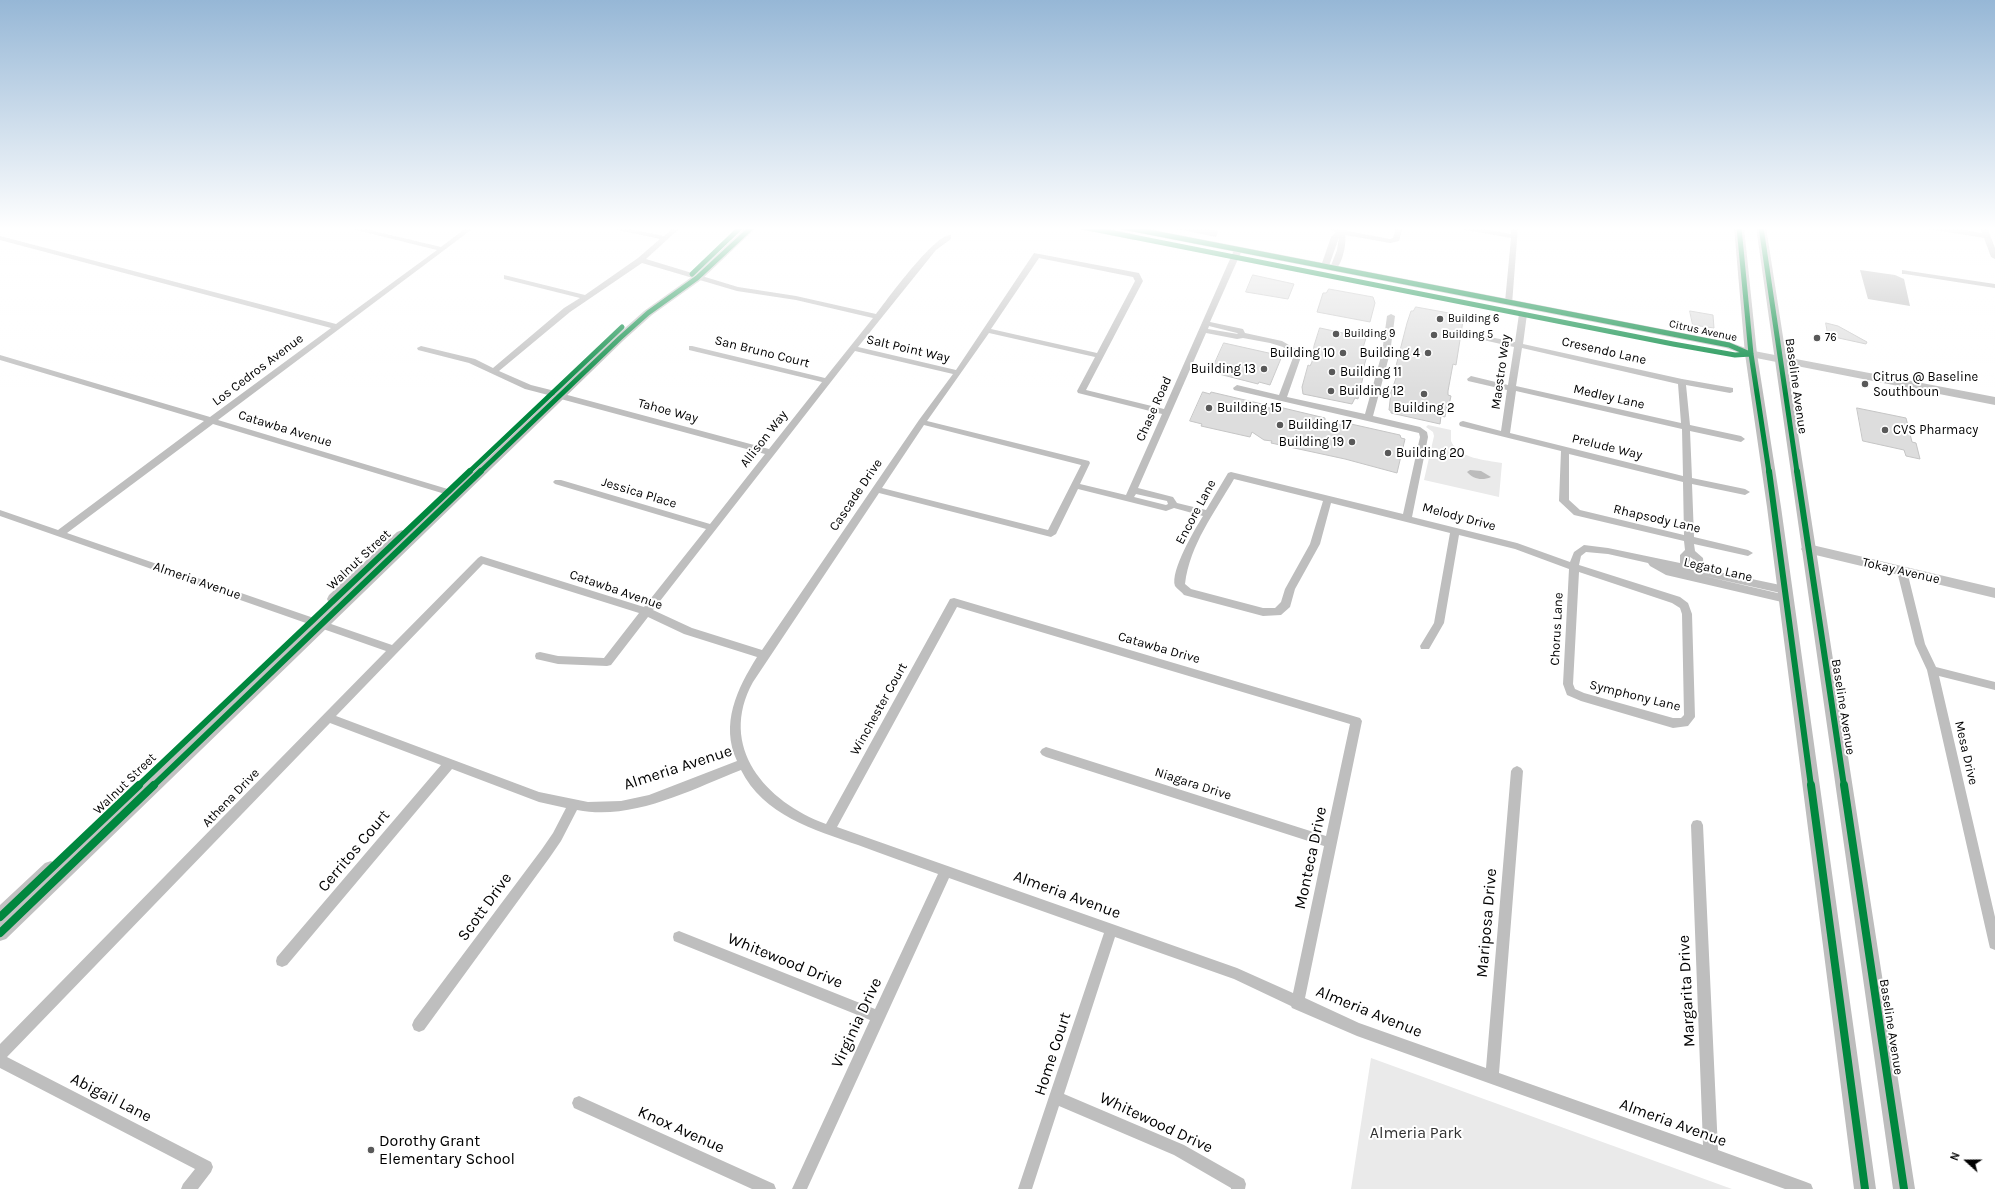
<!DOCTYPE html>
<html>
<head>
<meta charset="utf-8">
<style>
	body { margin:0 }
	#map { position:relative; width:1995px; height:1189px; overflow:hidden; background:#fff; font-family:Karla,sans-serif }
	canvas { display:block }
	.north { position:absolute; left:1947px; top:1141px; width:40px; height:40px; -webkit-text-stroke:3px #fff; paint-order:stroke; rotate:291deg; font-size:11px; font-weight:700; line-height:16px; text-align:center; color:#000 }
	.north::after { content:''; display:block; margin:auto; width:14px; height:18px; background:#000; clip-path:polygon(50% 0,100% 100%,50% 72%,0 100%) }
</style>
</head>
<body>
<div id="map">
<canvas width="1995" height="1189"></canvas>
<div class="north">N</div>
</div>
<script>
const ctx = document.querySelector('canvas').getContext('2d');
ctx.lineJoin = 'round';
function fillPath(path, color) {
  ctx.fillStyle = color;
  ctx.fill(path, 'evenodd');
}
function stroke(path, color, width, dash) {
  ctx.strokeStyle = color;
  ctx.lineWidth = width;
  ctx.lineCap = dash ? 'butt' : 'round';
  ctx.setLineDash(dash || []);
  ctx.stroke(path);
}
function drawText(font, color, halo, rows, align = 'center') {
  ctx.font = font + ' Karla,sans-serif';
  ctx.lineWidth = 4;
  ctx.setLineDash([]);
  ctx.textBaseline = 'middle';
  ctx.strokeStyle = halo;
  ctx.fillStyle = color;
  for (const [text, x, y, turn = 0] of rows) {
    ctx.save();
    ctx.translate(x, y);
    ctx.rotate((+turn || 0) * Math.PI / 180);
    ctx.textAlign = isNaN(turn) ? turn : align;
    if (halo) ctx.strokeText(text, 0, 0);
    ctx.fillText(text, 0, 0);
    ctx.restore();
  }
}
fillPath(new Path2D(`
	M1428,425L1451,430V441C1459,459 1486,460 1502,463L1499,497L1424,480L1434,436L1433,432L1426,427Z
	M1371,1058L1732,1189H1351Z`), '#eaeaea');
fillPath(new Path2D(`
	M1167,227H1197L1218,231L1216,237Z
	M1860,270L1895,275L1904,279L1910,306L1868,299Z
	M1470,470L1481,471L1491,477C1482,481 1473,479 1467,472Z`), '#bcbcbc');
const building = new Path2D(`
	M1253,275L1294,284L1288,299L1246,292Z
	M1329,289L1373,297L1375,303L1370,322L1317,312L1323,293H1326Z
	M1416,307L1460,315L1462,317L1461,321H1463L1456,365L1453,364L1448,391V395L1451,396L1449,405L1447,404L1445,417L1441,416L1440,424L1391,413V411L1389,410L1391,392L1400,367L1396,366L1407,323L1411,311H1413Z
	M1690,311L1713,315L1714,328L1693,325Z
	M1826,323L1838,326L1867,342L1866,344L1834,337L1828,334Z
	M1320,328L1366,338L1362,351L1368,352L1361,377H1363L1358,399L1355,398L1352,404L1303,394L1302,387L1308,365L1310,366L1312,362L1314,346Z
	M1224,343L1282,356L1270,385L1259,382L1258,384L1211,372Z
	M1203,392L1210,394L1211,392L1262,404L1261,406L1278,410L1279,407L1325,418V420L1329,422L1345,426H1350L1351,424L1400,435L1401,438L1405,439L1397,473L1345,459L1271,443L1272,441L1264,440L1252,432L1250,437L1201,426L1202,424L1190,421Z
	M1857,408L1906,418L1912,442L1916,443L1920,459L1906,456L1904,450L1863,441Z`);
fillPath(building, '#ddd');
stroke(building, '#c5c5c5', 1);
fillPath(new Path2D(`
	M344,227H357L441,247L467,227H475L218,420L451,490L453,492L451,494H445L213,424L67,533L392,645L478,558L481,556L644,607L706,529L555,484L553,482L555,480H561L710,524L765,454L557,398V394L560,393L769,449L822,382L689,350V346H692L825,378L873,318L796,300L737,291L642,263L570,312L499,371L531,385L555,391V395L552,396L525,389L469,363L418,350L417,348L421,346L475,359L493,368L564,308L580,298L504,279V275L585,295L638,258L660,239L605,227H620L664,236L674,227H681L646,259L738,287L796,296L876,314C887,300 935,233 951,235V239L936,250L858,347L956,370L1034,253L1139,273L1143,281L1086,390L1164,409L1234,250L1241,248L1242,250L1210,322L1243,329L1245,333L1282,341L1301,352L1302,354L1287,397L1365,414L1382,353L1387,316L1391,314L1395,316L1390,353L1373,416L1420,427L1427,432L1428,437L1412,517L1517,543L1570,562L1574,552L1584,545L1608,548L1680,563V555L1685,550L1684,541L1574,515L1559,501L1561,451L1460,426L1459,424L1460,422L1463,421L1501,431L1507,390L1468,381L1467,379L1471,376L1508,385L1514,347L1470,337V333L1515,342L1519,314L1523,312L1527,314L1523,344L1682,379L1733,388V392L1730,393L1686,385L1690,425L1741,436L1745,439L1741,442L1690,431L1692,478L1745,489L1750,492L1745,495L1692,484L1694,537L1748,550L1753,553L1748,556L1694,544L1695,551L1703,558L1704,569L1785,586L1790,590L1785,594L1700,575L1786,595L1791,599L1790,602L1786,603L1666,575L1650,566L1648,563L1608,554L1586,552L1581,556L1579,565L1680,597L1688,603L1692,614L1695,717L1688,726L1673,728L1581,701L1567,695L1563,684L1569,569L1515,549L1459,535L1444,623L1429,649H1421L1420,646L1434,623L1450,533L1331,503L1320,544L1295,589L1290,607L1281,615L1263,616L1184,595C1182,592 1177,589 1175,586C1170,571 1195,529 1203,516L1174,508L1166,511L1078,489L1056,534L1051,537L879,493L753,682C717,747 766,802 826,824L950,599L954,598L1360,718L1362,721L1305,998L1359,1023L1486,1068L1511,771L1513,768L1517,766L1521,768L1523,771L1499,1073L1703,1145L1691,825L1693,821L1697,820L1701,821L1703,825L1718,1150L1806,1182L1811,1184L1813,1189H1785L1357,1036L1292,1008L1291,1006L1234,979L1115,937L1064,1094L1184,1145L1244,1179L1246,1184L1245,1189H1231V1188L1174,1155L1059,1106L1032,1189H1018L1104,933L949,878L807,1189H792L870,1020L674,941L673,937L674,933L679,931L875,1009L938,874C911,864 884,855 858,845C814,830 763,815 741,770C690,790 633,821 577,810L561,841L550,857L424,1030L419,1032L414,1030L412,1025L414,1020L542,849L553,833L566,808L539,802L452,769L287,965L282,967L277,965L276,961L277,957L441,765L330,723L7,1057L211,1162L213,1167L211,1172L198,1189H181L183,1184L195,1169L0,1068V1044L386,651L0,516V510L58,530L204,421L0,360V355L210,417L331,328L0,240V236L336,324L437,250ZM1039,258L1133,277L1135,281L1097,353L991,329ZM1209,326L1237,333L1238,334L1208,329ZM989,333L1095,357L1077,391L1078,393L1162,414L1126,495L1080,484L1090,463L1089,461L927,421ZM1206,333L1237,339L1243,338L1270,343L1283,347L1294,355L1279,395L1237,385L1233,388L1234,390L1419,433L1420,437L1403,514L1231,472L1228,473L1206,510L1177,503L1173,497L1138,488ZM1522,348L1678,384L1681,423L1516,386ZM855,351L953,374L919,420L762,650L692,628L653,610ZM1516,391L1682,429L1683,476L1510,433ZM924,425L1081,465L1048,530L882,488ZM1569,454L1683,482L1684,535L1580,510L1569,500ZM1234,479L1323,501L1310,544L1285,589L1281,602L1275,608H1263L1191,589L1185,584C1190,544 1215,512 1234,479ZM1136,494L1167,501L1168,504L1166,505L1134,497ZM1690,557L1693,559L1694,566L1690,565ZM483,564L639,613L604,658L558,656L540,652L536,653L535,656L536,659L558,664L607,666L611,665L648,617L684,634L757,657C737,689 720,724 737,761L649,795L621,801L588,802L539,792L336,716ZM1579,572L1672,603L1680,608L1682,614L1684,715L1681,718H1673L1584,693L1575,689L1573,684ZM957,607L1350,724L1326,836L1046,747L1042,749L1040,752L1042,755L1046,757L1324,846L1293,993L1237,968L837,827Z
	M1326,227H1335L1343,230L1390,239L1393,238L1396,227H1403L1399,241L1390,243L1345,235C1347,243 1342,267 1334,270L1330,268L1337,250L1339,237L1329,266L1325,268L1321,266L1331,237L1336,232Z
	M1462,227H1472L1511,234V227H1518L1512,304H1506L1505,302L1511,238L1465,230L1463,229Z
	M1926,227H1943L1982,233L1980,227H1987L1995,248V259L1991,257L1984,238L1929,229Z
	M1902,270L1995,284V288L1905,274H1902Z
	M1902,567L1907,571L1925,644L1936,667L1995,682V690L1939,676L1995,917V950L1990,948L1989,944L1927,670L1915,644L1897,571Z
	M579,1096L774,1184L776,1189H752L574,1108L572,1103L574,1098Z`), '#bebebe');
fillPath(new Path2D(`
	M746,227H757L701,280L652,315L624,340L6,939L0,941V905L45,863L51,861L58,866L334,604L329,603L327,599L329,595L397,532L402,530L408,534L616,336L644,311L693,276Z
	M1078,227H1099L1134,234L1139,237L1134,240L1083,230Z
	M1118,227H1139L1729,342L1754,351L1995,397V405L1751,357L1726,348L1123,230Z
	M1808,544L1995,588V598L1803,552L1801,549L1803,546Z`), '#c2c2c2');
fillPath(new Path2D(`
	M1734,227H1744L1757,354L1781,507L1876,1189H1854L1767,507L1745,354Z
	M1756,227H1766L1915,1189H1893Z`), '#bdbdbd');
stroke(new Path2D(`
	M1083,227L1673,344L1735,355L1751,354
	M1123,227L1729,345L1750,354
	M1739,227L1751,354L1769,472
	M1761,227L1797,472
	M692,274L741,227
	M469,472L622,327
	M480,472L620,338L648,313L697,278L752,227`), '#00873e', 5);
stroke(new Path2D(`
	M1769,471L1811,786
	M1797,471L1844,786
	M138,786L470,471
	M153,786L481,471`), '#00873e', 6);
stroke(new Path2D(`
	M1811,785L1865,1189
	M1844,785L1904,1189
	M0,917L139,785
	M0,933L154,785`), '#00873e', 8);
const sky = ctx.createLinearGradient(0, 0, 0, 394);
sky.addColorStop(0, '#96b7d6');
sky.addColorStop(0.58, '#fff');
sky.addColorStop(1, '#ffffff00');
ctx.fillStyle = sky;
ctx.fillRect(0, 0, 1995, 394);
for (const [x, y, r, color] of [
	[1440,319,4,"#595959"],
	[1336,334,4,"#595959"],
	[1434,335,4,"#595959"],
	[1817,338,4,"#595959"],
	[1343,353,4,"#595959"],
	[1428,353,4,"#595959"],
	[1264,369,4,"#595959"],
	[1332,372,4,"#595959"],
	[1865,384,4,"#595959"],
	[1331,391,4,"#595959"],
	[1424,394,4,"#595959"],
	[1209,408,4,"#595959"],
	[1280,425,4,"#595959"],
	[1885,430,4,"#595959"],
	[1352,442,4,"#595959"],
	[1388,453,4,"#595959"],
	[371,1150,4,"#595959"]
]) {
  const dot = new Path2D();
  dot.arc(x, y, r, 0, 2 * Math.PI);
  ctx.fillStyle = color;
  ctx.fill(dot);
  stroke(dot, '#fff', 1.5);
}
drawText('11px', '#000', '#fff', [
	["Building 6",1448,319],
	["Building 9",1344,334],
	["Building 5",1442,335],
	["76",1825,338]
], 'left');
drawText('11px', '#000', '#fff', [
	["Citrus Avenue",1703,331,12]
]);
drawText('13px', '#000', '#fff', [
	["Salt Point Way",908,349,13],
	["Cresendo Lane",1604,351,13],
	["San Bruno Court",762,352,14],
	["Los Cedros Avenue",258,370,-37],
	["Maestro Way",1501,372,-82],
	["Baseline Avenue",1796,386,82],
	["Medley Lane",1609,397,13],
	["Chase Road",1154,409,-66],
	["Tahoe Way",668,411,15],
	["Catawba Avenue",285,429,17],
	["Allison Way",764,439,-52],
	["Prelude Way",1607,447,14],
	["Jessica Place",639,493,17],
	["Cascade Drive",856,495,-56],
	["Encore Lane",1196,512,-62],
	["Melody Drive",1459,517,15],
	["Rhapsody Lane",1657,519,13],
	["Walnut Street",359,560,-43],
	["Legato Lane",1718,570,13],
	["Tokay Avenue",1901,571,13],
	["Almeria Avenue",197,581,19],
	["Catawba Avenue",616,590,19],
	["Chorus Lane",1557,629,-87],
	["Catawba Drive",1159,648,16],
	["Symphony Lane",1635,696,14],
	["Baseline Avenue",1843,707,81],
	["Winchester Court",879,709,-61],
	["Mesa Drive",1966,753,77],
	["Walnut Street",125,784,-44],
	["Niagara Drive",1193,784,18],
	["Athena Drive",231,798,-46],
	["Baseline Avenue",1891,1027,81]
]);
drawText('13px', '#000', '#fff', [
	["Building 10",1335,353,"right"],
	["Building 4",1420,353,"right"],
	["Building 13",1256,369,"right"],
	["Building 11",1340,372],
	["Citrus @ Baseline",1873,377],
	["Southboun",1873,392],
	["Building 12",1339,391],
	["Building 15",1217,408],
	["Building 2",1424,408,"center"],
	["Building 17",1288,425],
	["CVS Pharmacy",1893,430],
	["Building 19",1344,442,"right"],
	["Building 20",1396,453]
], 'left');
drawText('16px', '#000', '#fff', [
	["Almeria Avenue",678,768,-18],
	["Cerritos Court",354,851,-50],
	["Monteca Drive",1311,858,-78],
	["Almeria Avenue",1067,895,20],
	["Scott Drive",485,907,-54],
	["Mariposa Drive",1487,923,-85],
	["Whitewood Drive",785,961,22],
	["Margarita Drive",1687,991,-93],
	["Almeria Avenue",1369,1012,22],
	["Virginia Drive",857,1023,-65],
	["Home Court",1053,1054,-72],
	["Abigail Lane",111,1098,27],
	["Whitewood Drive",1156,1123,25],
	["Almeria Avenue",1673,1123,20],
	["Knox Avenue",681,1130,24]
]);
drawText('16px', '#303030', '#fff', [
	["Almeria Park",1416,1133]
]);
drawText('16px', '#000', '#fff', [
	["Dorothy Grant",379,1141],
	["Elementary School",379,1159]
], 'left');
</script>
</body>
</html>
